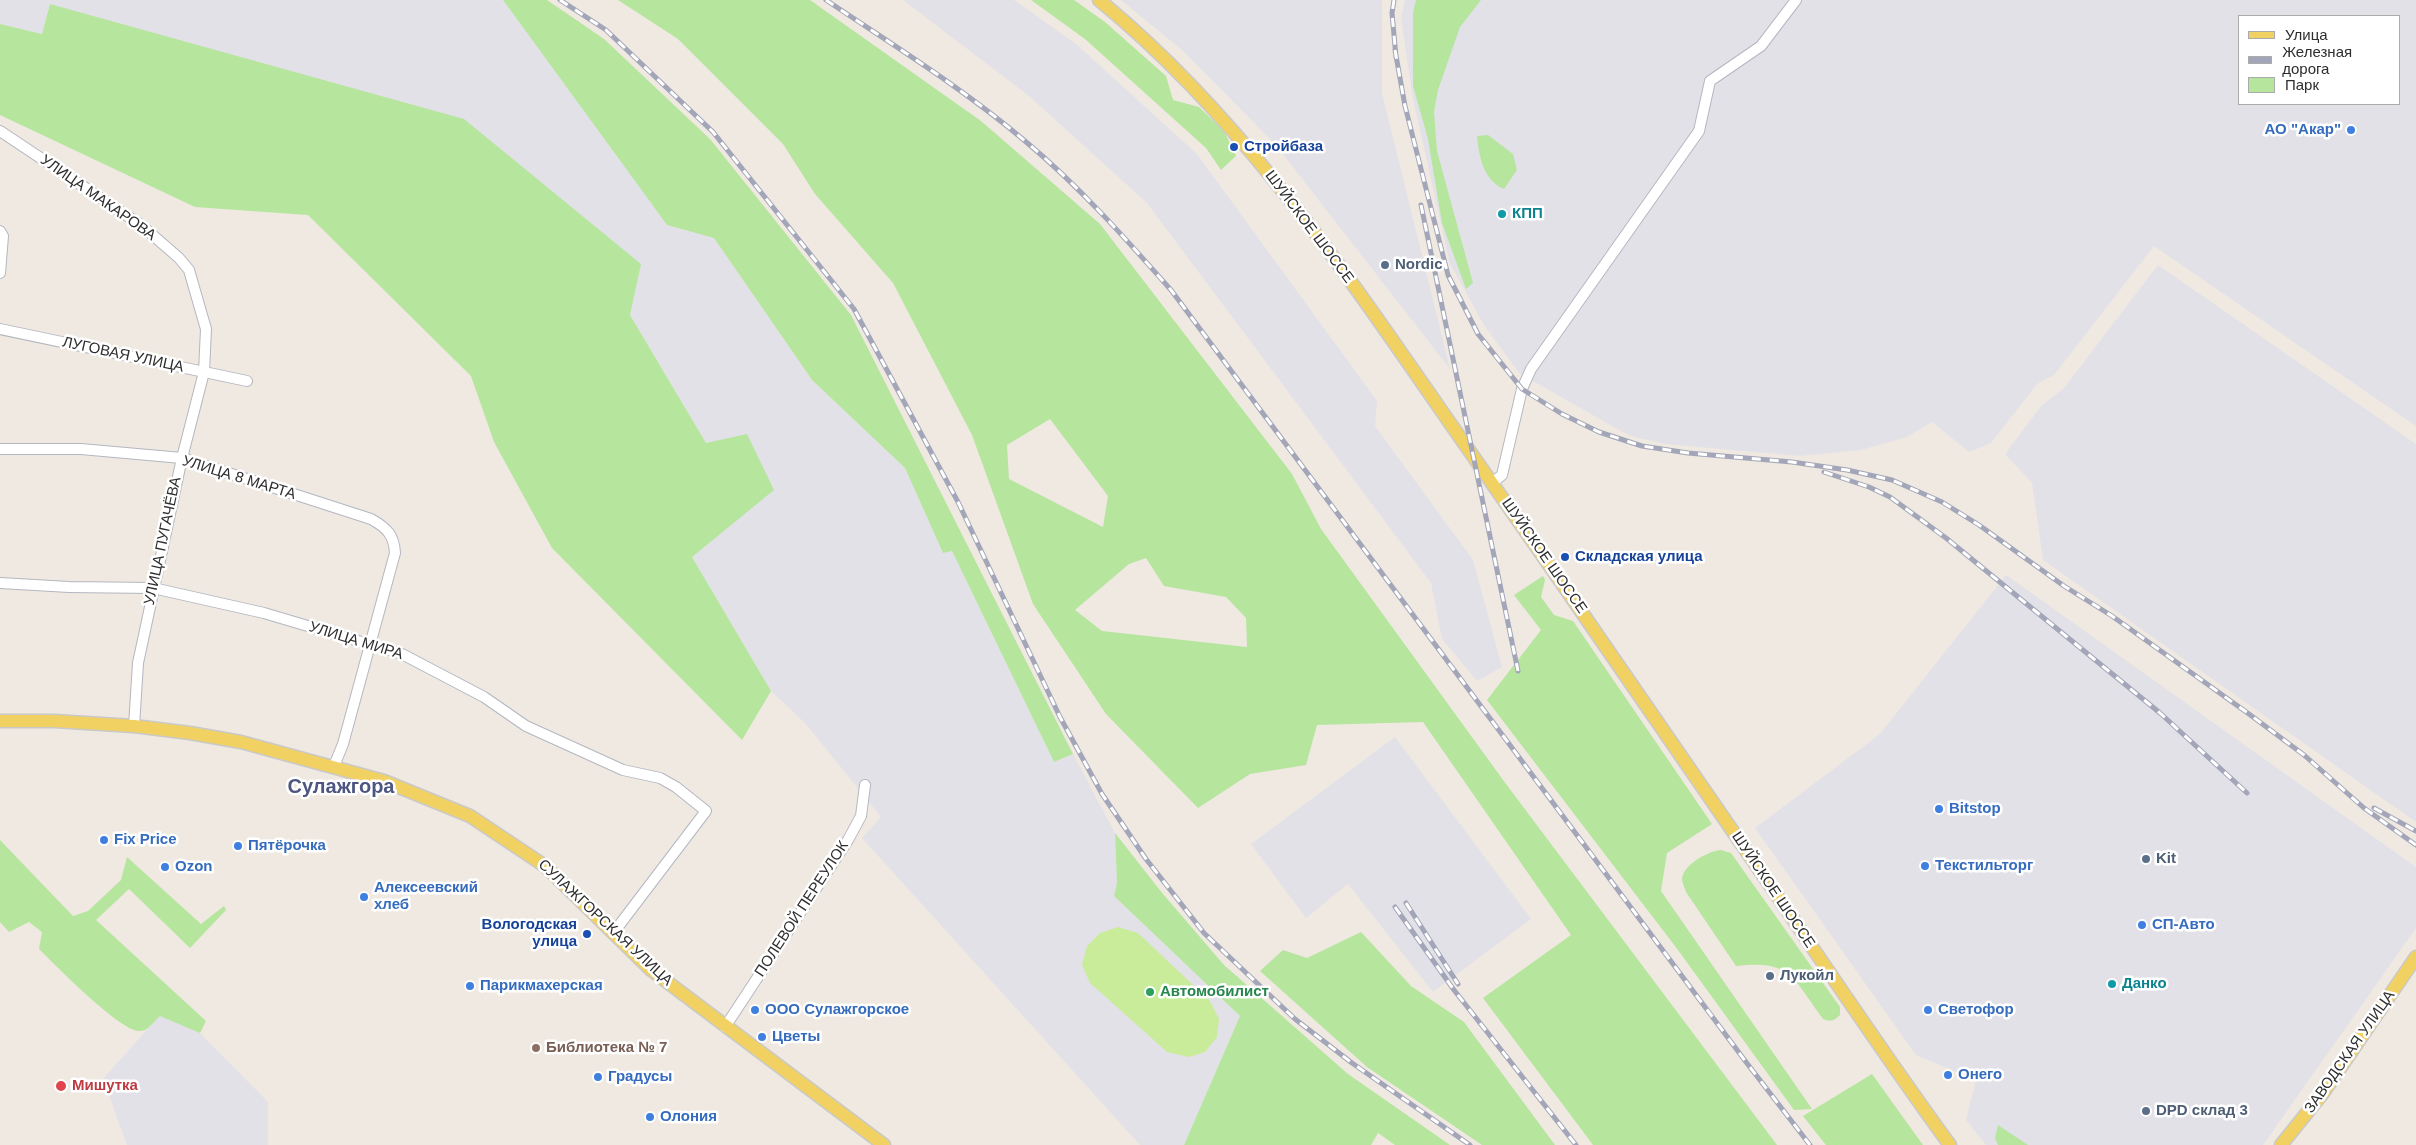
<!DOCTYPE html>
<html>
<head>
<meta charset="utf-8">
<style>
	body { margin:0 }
	#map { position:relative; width:2416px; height:1145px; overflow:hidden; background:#efe9e1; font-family:Helvetica,sans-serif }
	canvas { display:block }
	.legend { position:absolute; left:2238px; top:15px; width:162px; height:90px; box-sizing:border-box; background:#fff; border:1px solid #ababab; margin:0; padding:6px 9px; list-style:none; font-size:15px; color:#2e2e2e }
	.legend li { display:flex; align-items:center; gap:10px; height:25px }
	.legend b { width:25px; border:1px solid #ababab }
</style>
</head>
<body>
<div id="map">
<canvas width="2416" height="1145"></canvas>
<ul class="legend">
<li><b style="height:6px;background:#f2d163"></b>Улица</li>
<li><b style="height:6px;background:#a3a6b8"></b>Железная дорога</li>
<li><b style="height:14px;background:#b6e59e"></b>Парк</li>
</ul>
</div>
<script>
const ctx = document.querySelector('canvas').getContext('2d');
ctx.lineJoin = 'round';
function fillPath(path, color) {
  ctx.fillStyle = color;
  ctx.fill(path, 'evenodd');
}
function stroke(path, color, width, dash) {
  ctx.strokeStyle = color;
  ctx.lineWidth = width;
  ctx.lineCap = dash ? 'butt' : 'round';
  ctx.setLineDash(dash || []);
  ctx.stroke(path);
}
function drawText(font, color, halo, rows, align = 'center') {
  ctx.font = font + ' Helvetica,sans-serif';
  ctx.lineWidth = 5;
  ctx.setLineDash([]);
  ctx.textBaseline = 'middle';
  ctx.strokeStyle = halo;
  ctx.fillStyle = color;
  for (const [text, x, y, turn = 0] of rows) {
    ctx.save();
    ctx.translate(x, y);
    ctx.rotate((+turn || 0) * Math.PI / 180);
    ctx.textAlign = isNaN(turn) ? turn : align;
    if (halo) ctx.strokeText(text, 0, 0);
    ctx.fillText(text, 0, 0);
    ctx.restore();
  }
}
fillPath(new Path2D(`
	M0,0H503L667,225L714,238L812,380L905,468L943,553L952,551L1054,762L1073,754L1115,833L1117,883L1114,896L1240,1016L1184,1145H1140L862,838L881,817L806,724L771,691L692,557L706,443L630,315L640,264L50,4L42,34L0,24Z
	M903,0H1014L1076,44L1197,154L1377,401L1375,426L1473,560L1502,667L1477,681L1442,639L1431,583L1147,203L1029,96Z
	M1121,0H1382V93L1450,369L1275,144L1182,50Z
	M1405,0H2416V426L2154,246L2054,375L2037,384L1991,443L1969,452L1932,422L1907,437L1861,450L1799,456L1666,444L1634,437L1617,429L1519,373L1484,325L1450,264L1413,99L1401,18ZM2240,16H2400V104H2240Z
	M2158,265L2416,444V822L2043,560L2032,483L2005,454L2042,405L2064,388Z
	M2006,575L2416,867V928L2263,1145H1986L1966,1120L1976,1080L1916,1055L1755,828L1880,734Z
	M1395,737L1531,919L1433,992L1348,884L1306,918L1251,844Z
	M160,1015L200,1033L268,1102V1145H127L103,1079Z`), '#e3e1e8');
fillPath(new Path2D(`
	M503,0H547L604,39L710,139L851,315L1073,754L1054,762L952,551L943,553L905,468L812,380L714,238L667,225Z
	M618,0H810L981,121L1100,224L1292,474L1321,529L1506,784L1777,1145H1593L1483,998L1571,935L1423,722L1317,725L1306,765L1250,774L1198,808L1106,714L1033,604L972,435L893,283L815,194L783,144L678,39ZM1050,419L1108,496L1103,527L1009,479L1007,445ZM1146,558L1164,586L1226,597L1246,618L1247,647L1102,631L1075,610L1129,564Z
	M1031,0H1074L1105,22L1166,76L1173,100L1199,107L1224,131L1236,156L1221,170L1206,148L1085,39Z
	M1416,0H1481L1460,27L1438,90L1434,112L1437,151L1473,283L1466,289L1442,223L1428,139L1413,86V12Z
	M50,4L464,119L641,264L630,315L706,443L747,434L774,490L692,557L771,691L742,740L552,548L494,442L471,376L308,215L195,207L0,115V24L42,34Z
	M1488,135L1513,154L1517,170L1504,189C1483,180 1479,156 1477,136Z
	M1543,576L1545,580L1541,597L1554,615L1573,621L1712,824L1667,853L1661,891L1812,1109L1794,1110L1678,950L1487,700L1541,630L1514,595Z
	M1115,833L1163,894L1224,965L1348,1074L1450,1145H1395L1378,1133L1371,1145H1184L1240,1016L1114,896L1117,883Z
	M0,840L73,916L88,911L121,880L127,857L201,924L224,906L226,910L190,948L129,889L96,920L206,1021L200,1033L160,1016C154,1021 148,1032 139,1031C120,1031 55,965 39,949L42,932L29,922L9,932L0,922Z
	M1721,850L1731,853L1840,1007V1015C1834,1021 1831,1022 1823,1019C1792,978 1793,960 1736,966L1686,892C1685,889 1683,884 1682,880C1682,865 1708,851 1721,850Z
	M1361,932L1411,986L1464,1022L1555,1145H1482L1367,1067L1260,971L1283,950L1307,958Z
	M1872,1074L1923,1145H1826L1803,1116Z
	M1998,1125L2028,1145H1998L1995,1138Z`), '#b6e59e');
fillPath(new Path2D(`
	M1118,927L1138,933L1210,1001L1219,1019L1217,1037L1205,1052L1189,1057L1167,1052L1090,983L1082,965L1087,946L1100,933Z`), '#c9ec9a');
const minor = new Path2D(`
	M0,131L141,225L179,258L189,270L206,329L204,372L182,458L138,663L134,726
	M0,231L3,236L0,273
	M0,329L247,381
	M0,449H81L182,458L371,519C387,528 394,535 395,553L343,744L334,766
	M1492,483L1502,475L1522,389L1531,369L1699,131L1710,81L1761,46L1796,0
	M0,583L69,587L153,588L264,613L402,654L484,697L526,726L623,770L660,778L676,787L706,811L614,932
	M725,1027L848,840L861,816L865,785`);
const major = new Path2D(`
	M1099,0C1246,120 1351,281 1459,436C1565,587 1670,739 1774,891C1832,976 1889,1062 1950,1145
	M0,721H54L134,726L190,733L241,742L384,781L470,816L545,866L650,969L884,1145
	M2281,1145L2323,1093L2416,957`);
stroke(minor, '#b4b7c1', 12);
stroke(major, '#c9c9c9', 15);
stroke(minor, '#fff', 10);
stroke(major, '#f2d163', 12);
const rail = new Path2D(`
	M560,0L606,30L713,132L854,309L958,502L1060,717L1102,794L1146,859L1204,933L1295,1019L1352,1063L1470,1145
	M826,0C893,45 964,89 1025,141C1079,186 1125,238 1171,290L1746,1062L1810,1145
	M1394,0L1392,13L1396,57
	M1395,50L1405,106L1448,275L1478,334L1522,389L1562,414L1599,432L1642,446L1688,453L1792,462L1847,470L1892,480L1942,502L1979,525L2064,586L2112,616L2249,714L2304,755L2364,808L2416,845
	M1421,205L1518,671
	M1824,472L1869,487L1890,497L1946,538L2160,713L2247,793
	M2374,808L2416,831
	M1406,903L1458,984
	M1395,907L1454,990L1576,1145`);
stroke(rail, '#a3a6b8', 5);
stroke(rail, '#fff', 3, [9]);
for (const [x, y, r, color] of [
	[2351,130,5,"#3f7fe0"],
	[1234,147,5,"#1a4fb4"],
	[1502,214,5,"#0f9aa8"],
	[1385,265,5,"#5c6f8a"],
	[1565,557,5,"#1a4fb4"],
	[1939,809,5,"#3f7fe0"],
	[104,840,5,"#3f7fe0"],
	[238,846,5,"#3f7fe0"],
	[2146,859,5,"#5c6f8a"],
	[1925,866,5,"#3f7fe0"],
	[165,867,5,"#3f7fe0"],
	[364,897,5,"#3f7fe0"],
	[2142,925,5,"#3f7fe0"],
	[587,934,5,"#1a4fb4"],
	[1770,976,5,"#5c6f8a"],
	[2112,984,5,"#0f9aa8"],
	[470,986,5,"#3f7fe0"],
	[1150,992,5,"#2e9e5b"],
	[755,1010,5,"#3f7fe0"],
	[1928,1010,5,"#3f7fe0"],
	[762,1037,5,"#3f7fe0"],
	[536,1048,5,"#8d6e63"],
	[1948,1075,5,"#3f7fe0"],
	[598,1077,5,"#3f7fe0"],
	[61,1086,6,"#e0444e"],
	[2146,1111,5,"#5c6f8a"],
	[650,1117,5,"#3f7fe0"]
]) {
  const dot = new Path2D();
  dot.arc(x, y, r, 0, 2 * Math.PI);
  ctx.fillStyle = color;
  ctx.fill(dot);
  stroke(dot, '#fff', 2);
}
drawText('bold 15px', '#366cbe', '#fff', [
	["АО \"Акар\"",2341,130,"right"],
	["Bitstop",1949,809],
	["Fix Price",114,840],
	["Пятёрочка",248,846],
	["Текстильторг",1935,866],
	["Ozon",175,867],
	["Алексеевский",374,888],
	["хлеб",374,905],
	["СП-Авто",2152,925],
	["Парикмахерская",480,986],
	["ООО Сулажгорское",765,1010],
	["Светофор",1938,1010],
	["Цветы",772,1037],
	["Онего",1958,1075],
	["Градусы",608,1077],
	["Олония",660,1117]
], 'left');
drawText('bold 15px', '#164399', '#fff', [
	["Стройбаза",1244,147],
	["Складская улица",1575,557],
	["Вологодская",577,925,"right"],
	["улица",577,942,"right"]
], 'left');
drawText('15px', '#2e2e2e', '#fff', [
	["УЛИЦА МАКАРОВА",98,198,35],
	["ШУЙСКОЕ ШОССЕ",1309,227,53],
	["ЛУГОВАЯ УЛИЦА",123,355,12],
	["УЛИЦА 8 МАРТА",239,478,17],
	["УЛИЦА ПУГАЧЁВА",163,541,-78],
	["ШУЙСКОЕ ШОССЕ",1544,556,55],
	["УЛИЦА МИРА",356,641,17],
	["ШУЙСКОЕ ШОССЕ",1773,890,56],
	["ПОЛЕВОЙ ПЕРЕУЛОК",802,909,-57],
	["СУЛАЖГОРСКАЯ УЛИЦА",605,923,43],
	["ЗАВОДСКАЯ УЛИЦА",2350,1052,-55]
]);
drawText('bold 15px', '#0d838f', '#fff', [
	["КПП",1512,214],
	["Данко",2122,984]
], 'left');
drawText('bold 15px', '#4e5e75', '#fff', [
	["Nordic",1395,265],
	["Kit",2156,859],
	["Лукойл",1780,976],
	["DPD склад 3",2156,1111]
], 'left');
drawText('bold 15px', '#27864d', '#fff', [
	["Автомобилист",1160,992]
], 'left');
drawText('bold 15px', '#785e54', '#fff', [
	["Библиотека № 7",546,1048]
], 'left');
drawText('bold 15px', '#be3a42', '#fff', [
	["Мишутка",72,1086]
], 'left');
drawText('bold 20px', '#4d5680', '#fff', [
	["Сулажгора",341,787]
]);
</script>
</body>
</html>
